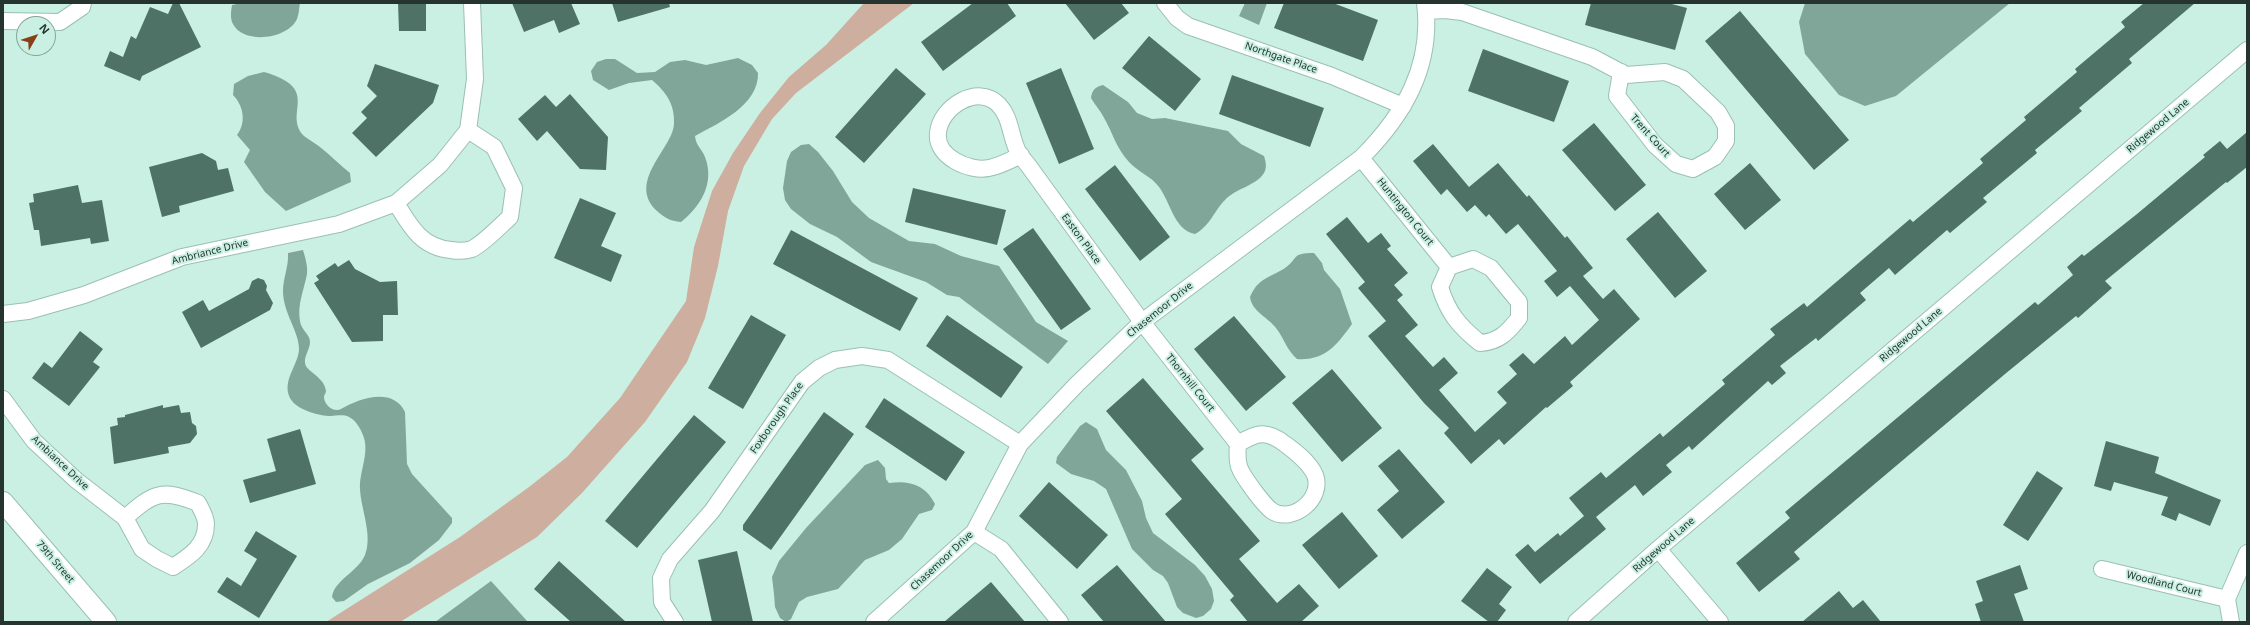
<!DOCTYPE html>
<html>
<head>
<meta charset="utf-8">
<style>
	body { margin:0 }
	#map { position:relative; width:2250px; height:625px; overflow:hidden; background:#c9f0e2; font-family:"Noto Sans",sans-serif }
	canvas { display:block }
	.frame { position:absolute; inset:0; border:4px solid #25342f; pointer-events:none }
	.north { position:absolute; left:16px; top:16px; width:40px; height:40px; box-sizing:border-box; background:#c9f0e2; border:1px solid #87a59a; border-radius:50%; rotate:51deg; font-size:11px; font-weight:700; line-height:16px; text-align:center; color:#25342f }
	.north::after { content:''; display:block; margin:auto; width:14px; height:18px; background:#864216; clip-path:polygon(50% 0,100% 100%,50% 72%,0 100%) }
</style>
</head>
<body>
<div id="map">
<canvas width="2250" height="625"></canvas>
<div class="frame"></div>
<div class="north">N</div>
</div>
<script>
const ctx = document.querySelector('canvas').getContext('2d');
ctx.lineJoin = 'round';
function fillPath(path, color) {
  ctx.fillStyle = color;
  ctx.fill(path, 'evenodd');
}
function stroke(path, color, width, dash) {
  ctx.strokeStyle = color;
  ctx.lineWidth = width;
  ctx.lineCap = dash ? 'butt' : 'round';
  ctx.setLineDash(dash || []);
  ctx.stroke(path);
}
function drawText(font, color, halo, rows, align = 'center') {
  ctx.font = font + ' "Noto Sans",sans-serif';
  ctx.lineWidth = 4;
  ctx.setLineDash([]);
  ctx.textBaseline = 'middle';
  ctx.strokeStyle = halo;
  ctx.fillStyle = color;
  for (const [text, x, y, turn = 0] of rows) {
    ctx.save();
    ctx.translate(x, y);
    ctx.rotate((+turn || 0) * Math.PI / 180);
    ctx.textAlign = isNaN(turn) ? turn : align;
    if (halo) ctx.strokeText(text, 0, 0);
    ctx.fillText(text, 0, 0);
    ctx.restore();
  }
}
fillPath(new Path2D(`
	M864,3H914L796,93L772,119L744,166L728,211L718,266L705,318L687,362L645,422L582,493L537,537L400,622H326L460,537L529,487L567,457L620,398L686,301L694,247L712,191L733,153L760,113L789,77L826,45Z`), '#ceae9e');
fillPath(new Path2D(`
	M242,3H300C299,8 299,14 297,19C288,39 244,45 233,24C230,19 231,11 232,5Z
	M1245,3H1267L1259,25L1239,16Z
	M1805,3H2010L1896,96L1865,106L1839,95L1805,54L1799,22Z
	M738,58L752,65L758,73C759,105 719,123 695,136C696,146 702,149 705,157C715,183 701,206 681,222C670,221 665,218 657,211C626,182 673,148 674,124C675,104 666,92 652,80L629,83L609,90L593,80L591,71L597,62L606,59H615L637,73L655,72L670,62L685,60L706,65Z
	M264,72C323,89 282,113 304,136C309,140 315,143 320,147C330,155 340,165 350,173L351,182L286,211L265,192L244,162L250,150L237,135C247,122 243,105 233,95L234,84L248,76Z
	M1103,85L1128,102L1137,113L1152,119L1165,118L1228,131L1241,144L1264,156C1266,162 1267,168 1264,173C1256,186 1236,188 1225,200C1214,211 1210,226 1195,234C1174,230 1171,203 1159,187C1151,176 1138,172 1129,162C1115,146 1113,133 1103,116C1100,110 1095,105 1091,98C1092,90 1095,87 1103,85Z
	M809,144L818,152L833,171L852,202L869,218L909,241L935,244L961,256L999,266L1036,322L1068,341L1048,364L959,297L947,295L926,282L871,262L837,237L810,224L791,209L785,200L783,188L787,161L791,152L801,145Z
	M303,250C305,257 308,266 307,274C304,290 297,305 300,321C301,330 310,334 310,342C310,349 304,356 305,363C306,372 324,376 326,391C326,393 324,395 324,397C324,405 334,413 341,409C360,398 393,387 405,412L407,464L412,474L452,518V523L439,540L410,563L368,584L344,601L336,602L332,597C334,580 358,572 365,555C373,535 361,510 360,489C359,473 369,454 364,438C362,431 356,420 349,417C343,414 336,416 331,416C319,416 299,410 292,401C279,383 299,365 299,349C299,331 283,313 283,291C283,278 289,266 288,253Z
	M1314,253L1322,263L1324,270L1340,289L1352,324C1337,345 1325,361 1297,359C1286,349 1284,338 1276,328C1268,317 1252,312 1250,297C1259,277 1268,279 1285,268C1299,258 1291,253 1314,253Z
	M1086,422L1097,429L1106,450L1126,470L1142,501L1146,518L1153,533L1195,565L1205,576L1212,589L1214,601L1211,609L1203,616L1196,618L1183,613L1177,607L1168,583L1163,576L1153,570L1132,549L1106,489L1094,481L1071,474L1056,463L1057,457L1080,426Z
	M878,460L885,468L886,479L889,483C909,480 926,485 935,504L932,510L919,514L902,539L889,550L865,560L838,589L807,597L799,602L791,619L786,622L780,618L775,607L774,594L772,577L779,561L806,528L865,465Z
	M491,581L528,622H435Z`), '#80a699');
fillPath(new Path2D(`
	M173,3H179L201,47L142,76L140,81L104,66L110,51L123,57L131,36L136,39L150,7L168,14Z
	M398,3H426V31H399Z
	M512,3H571L580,24L559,33L554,20L524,32Z
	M612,3H669L670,7L618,22Z
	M973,3H1007L1016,16L943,71L921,42Z
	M1065,3H1121L1129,13L1094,40Z
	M1284,3H1333L1378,20L1363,61L1274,28Z
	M1591,3H1668L1687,8L1675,50L1585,25Z
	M2144,3H2195L2129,59L2132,63L2079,108L2082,111L2035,150L2037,153L1983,198L1987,202L1950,233L1947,230L1895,275L1889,268L1860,293L1866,300L1818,341L1816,338L1780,366L1786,373L1772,385L1768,381L1692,450L1689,446L1666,465L1672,472L1643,496L1635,485L1596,517L1606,529L1540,584L1515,555L1528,544L1535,552L1558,533L1560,536L1584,516L1569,498L1601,472L1606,478L1660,433L1663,437L1725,384L1722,380L1775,335L1770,329L1804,303L1807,307L1910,219L1913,222L1983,163L1980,159L2026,120L2024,117L2077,72L2075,69L2125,27L2121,22Z
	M1740,11L1849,140L1814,170L1705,41Z
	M1149,36L1201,79L1175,111L1122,68Z
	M1483,49L1569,81L1554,122L1468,91Z
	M375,64L439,85L433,103L376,157L352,133L367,118L361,112L377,96L367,86Z
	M896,68L926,94L864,163L835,137Z
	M1061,68L1094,149L1059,164L1026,83Z
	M1232,75L1324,108L1310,147L1219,114Z
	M570,94L608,137L606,170L580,169L547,131L537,141L518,119L545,95L556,107Z
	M1594,123L1646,185L1615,211L1562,150Z
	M2247,132V167L2227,183L2226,182L2105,281L2112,288L2078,318L2076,316L2005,374L1794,552L1800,559L1759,592L1736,563L1790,518L1785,512L2035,302L2038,305L2073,275L2067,267L2082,254L2084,256L2137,214L2205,157L2203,155L2220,141L2227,149Z
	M1433,144L1469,187L1498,163L1527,197L1529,195L1565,238L1567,236L1593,268L1583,276L1603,299L1614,289L1640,319L1570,382L1573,386L1547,408L1546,407L1504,445L1499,439L1471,464L1444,433L1449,428L1424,403L1368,336L1386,321L1358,288L1365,282L1326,234L1347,217L1368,243L1381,233L1391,246L1387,249L1408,273L1394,285L1403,295L1397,300L1418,325L1405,336L1433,367L1444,357L1458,373L1439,390L1475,432L1507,403L1497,392L1517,374L1509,365L1523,353L1534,364L1565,336L1572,345L1599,320L1570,286L1557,297L1544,281L1557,271L1518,224L1506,234L1489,214L1486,217L1475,205L1467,212L1447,189L1441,195L1413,161Z
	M202,153L216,161L218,170L228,168L234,191L179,206L180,212L162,217L149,167Z
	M1750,163L1781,200L1745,230L1714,194Z
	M1115,165L1170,237L1140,261L1085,189Z
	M78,185L82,203L102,200L109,241L91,244L90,238L41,246L39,230H34L29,203L34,202L33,194Z
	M913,188L1006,210L997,245L905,222Z
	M580,198L616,213L601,246L622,255L611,282L554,258Z
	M1658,212L1707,271L1675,298L1626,239Z
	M1033,228L1091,309L1061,330L1003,249Z
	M791,230L918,298L900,331L773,264Z
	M349,260L355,269L380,282L397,281L398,315H383V341L352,342L314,283L319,280L316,276L335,263L338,267Z
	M258,278L264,280L267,286L266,290L273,303L270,310L201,348L182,312L203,300L209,311L249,289L252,281Z
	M751,315L786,335L743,409L708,388Z
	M947,315L1023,367L1001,398L926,346Z
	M1234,316L1286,377L1246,411L1194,349Z
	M80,331L103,349L93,362L100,367L69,406L32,378L44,362L52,368Z
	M1332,369L1382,428L1342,462L1292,403Z
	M1143,378L1204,449L1191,460L1260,541L1239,559L1277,603L1299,584L1319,606L1301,622H1248L1230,600L1234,596L1165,514L1182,499L1106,411Z
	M884,398L965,452L946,481L865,427Z
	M163,405V408L179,405L181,413L190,412L192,423L196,426L197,434L190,443L168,447L169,453L114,464L110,427L118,425L117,418L125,417V415Z
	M824,412L854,434L771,550L743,530V525Z
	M694,415L726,442L637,548L605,521Z
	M300,429L316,484L250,503L243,480L276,471L267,439Z
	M2106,441L2159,457L2155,473L2221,500L2210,526L2179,513L2176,521L2161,515L2168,497L2114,482L2111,491L2094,486Z
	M1399,449L1445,502L1402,539L1377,510L1399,491L1378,466Z
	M2037,471L2063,488L2028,541L2003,525Z
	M1049,482L1108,535L1077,569L1019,516Z
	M1342,512L1378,556L1339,589L1302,545Z
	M256,531L297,556L259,618L217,592L227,577L241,586L257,559L244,551Z
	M737,551L753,622H712L698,560Z
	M559,561L626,622H571L534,589Z
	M1117,565L1166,622H1104L1081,595Z
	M2020,565L2028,589L2014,594L2024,622H1981L1975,604L1983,601L1976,581Z
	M1487,568L1512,587L1499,604L1506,610L1497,622H1489L1461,601Z
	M991,582L1025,622H944Z
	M1839,591L1853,608L1863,600L1881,622H1802Z`), '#4e7266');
const minor = new Path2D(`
	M1165,3L1177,18L1188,26L1332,76L1403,106
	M1426,11L1445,10L1462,12L1592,57L1626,75L1665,72L1683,79L1718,112L1726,126V141L1715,157L1693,169L1676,164L1655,145L1617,96L1621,72
	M3,21L60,22L82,7L83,3
	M1021,155C1011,160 1000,166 989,168C970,172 935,157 938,133C940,107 978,83 999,105C1010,117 1010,132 1016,147C1018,154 1024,160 1028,165L1142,322L1238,444C1236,466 1239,470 1252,488C1258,496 1264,505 1272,511C1292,524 1324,499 1315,475C1309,462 1296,452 1285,444C1267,430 1257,432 1238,444
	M1361,158L1449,267L1473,259L1491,268L1519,302V318C1508,332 1499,342 1480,343C1459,326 1448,313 1440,287L1449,267
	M396,203C410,226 421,247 451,250C457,251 466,251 472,249C484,243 500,226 510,217L514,188L494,147L468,130
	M3,314L28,311L84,295L182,257L339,224L396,203L440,165L468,130L475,79L472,3
	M3,399L34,441L76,480L125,518L142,549L157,559L173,567C190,556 206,546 206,524C206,517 201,509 198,503C162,488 153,493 125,518
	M974,532L1001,549L1060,622
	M1658,549L1720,622
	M2102,569L2227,599
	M675,622L662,602L661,578L670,559L712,511L802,382L819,368L835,360L862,356L888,360L1020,444
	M874,622L974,532L1020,444L1077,384L1142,322L1361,158C1404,115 1433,66 1425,3
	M1576,622L1658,549L2247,50
	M2231,622L2227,599L2247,553`);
const tertiary = new Path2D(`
	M3,502L106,622`);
stroke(minor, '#9ac0b2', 18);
stroke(tertiary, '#9ac0b2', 22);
stroke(minor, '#fff', 16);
stroke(tertiary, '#fff', 20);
drawText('10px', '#25342f', '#c9f0e2', [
	["Northgate Place",1281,58,19],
	["Ridgewood Lane",2158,126,-40],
	["Trent Court",1650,136,48],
	["Huntington Court",1405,212,51],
	["Easton Place",1081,239,54],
	["Ambriance Drive",210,252,-14],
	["Chasemoor Drive",1160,310,-39],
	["Ridgewood Lane",1911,335,-40],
	["Thornhill Court",1190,383,51],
	["Foxborough Place",777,418,-55],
	["Ambiance Drive",60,463,43],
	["Ridgewood Lane",1664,545,-41],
	["Chasemoor Drive",942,561,-43],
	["79th Street",55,562,49],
	["Woodland Court",2164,584,14]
]);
</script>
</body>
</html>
